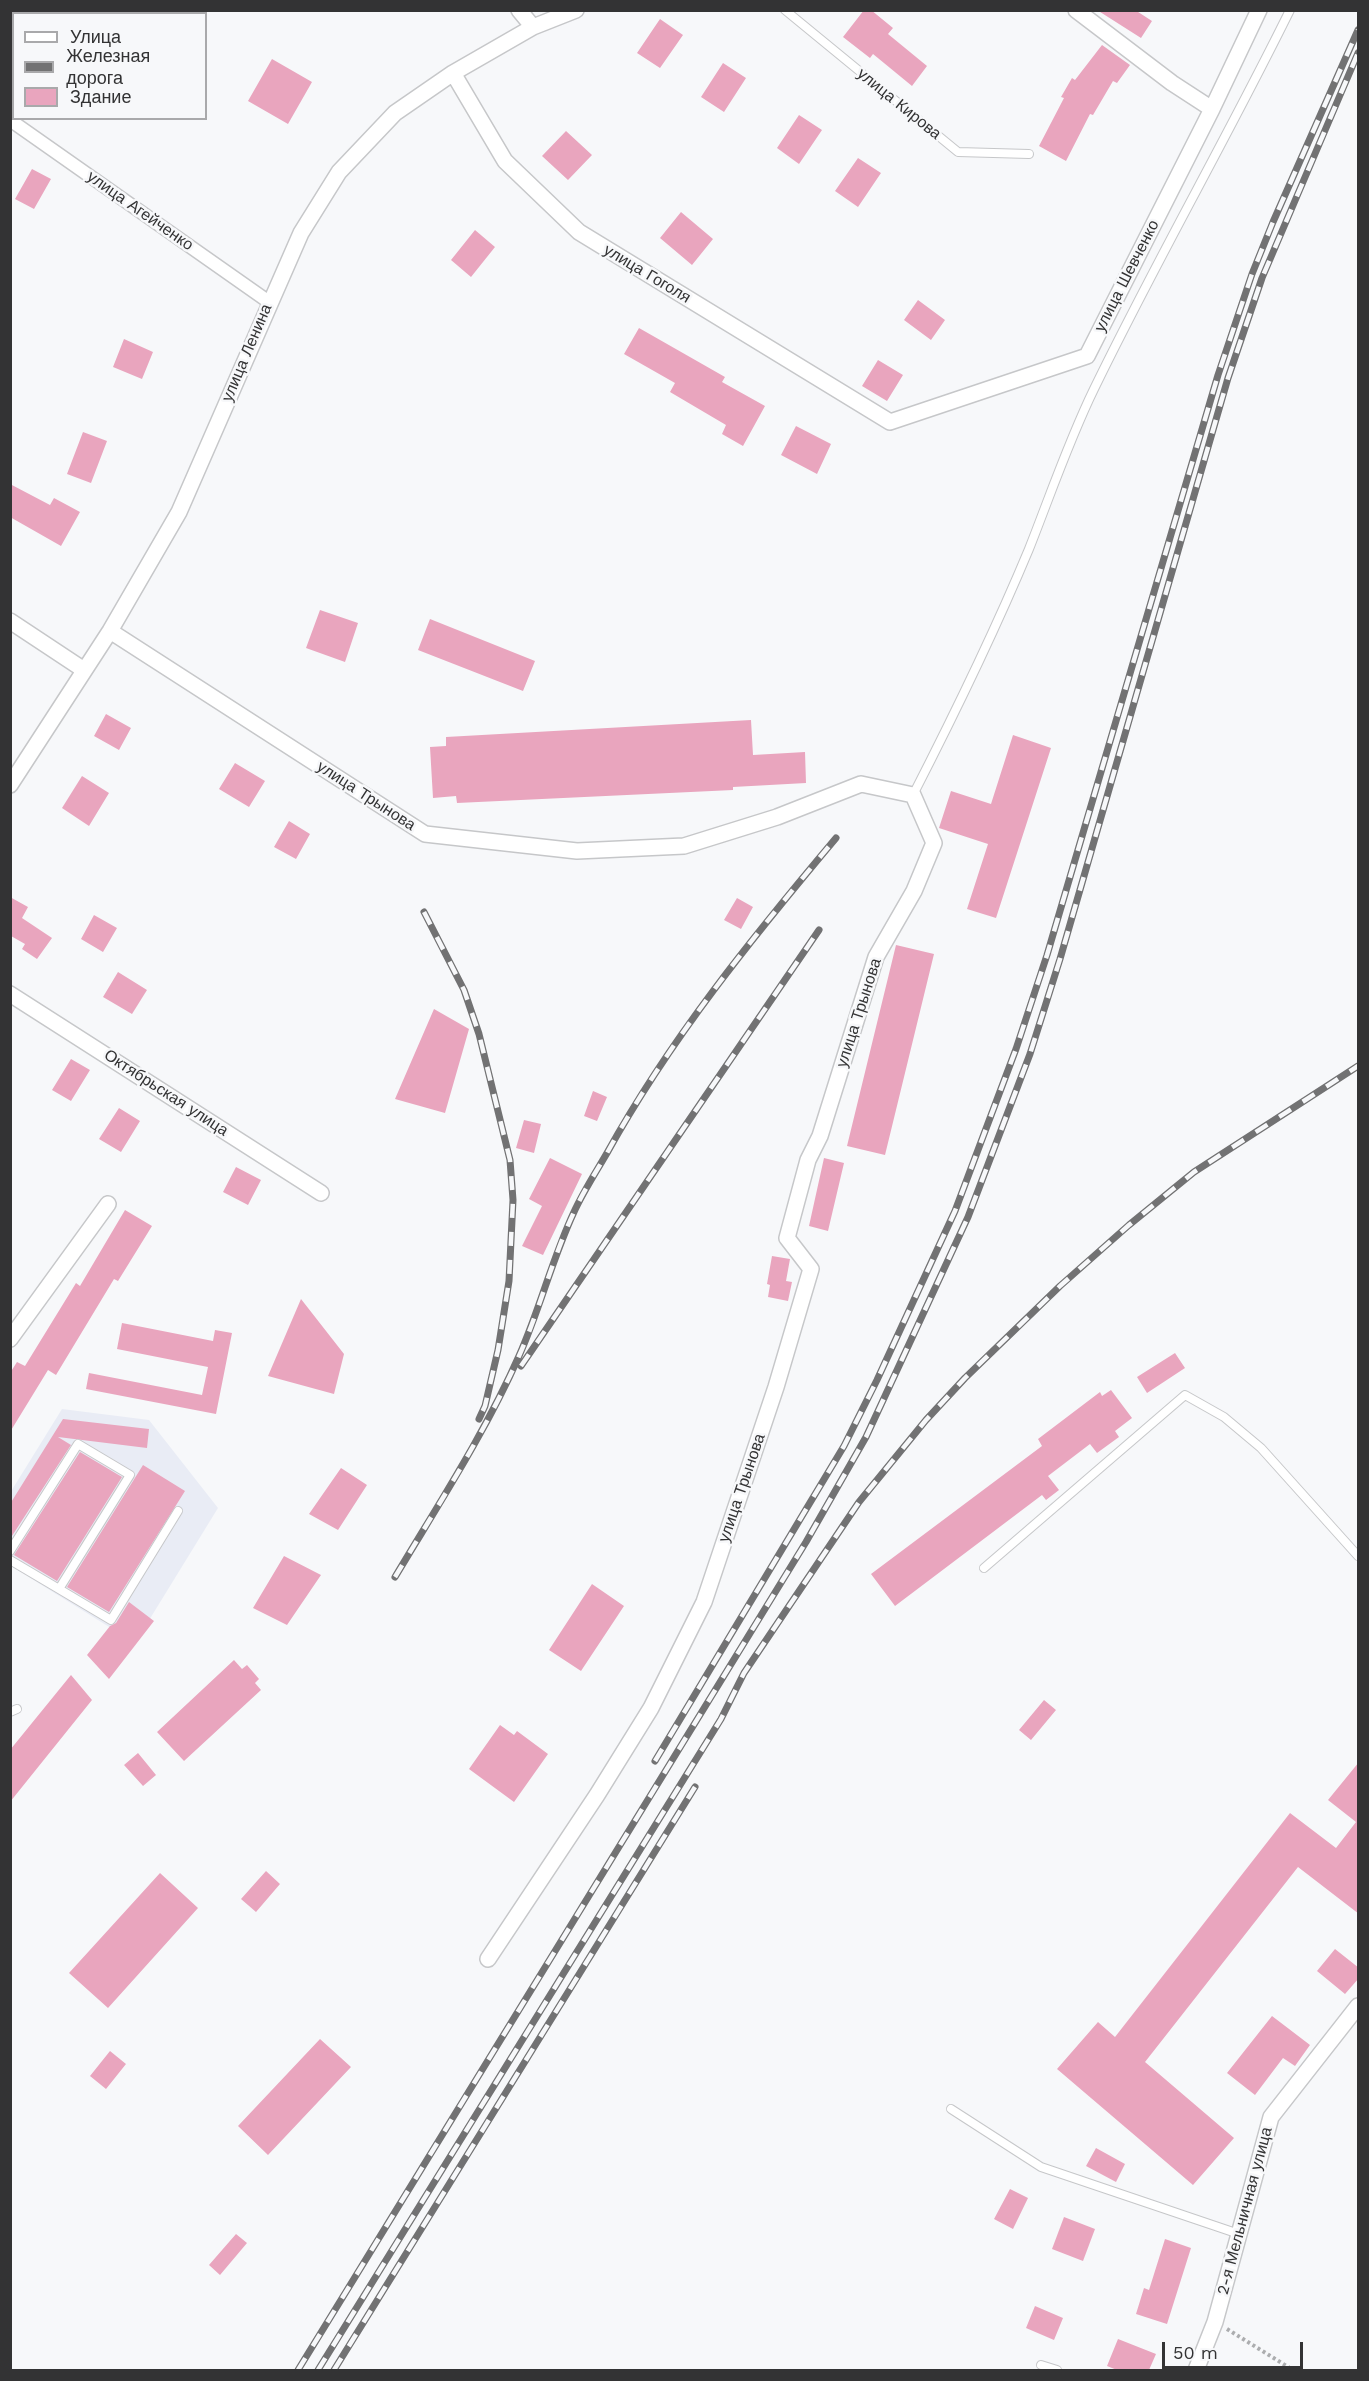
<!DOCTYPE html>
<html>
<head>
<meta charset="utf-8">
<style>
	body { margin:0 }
	#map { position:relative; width:1369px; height:2381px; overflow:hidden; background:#f7f8fa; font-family:"Work Sans",sans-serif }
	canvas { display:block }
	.frame { position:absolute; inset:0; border:12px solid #333334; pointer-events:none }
	.legend { position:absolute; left:12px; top:12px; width:195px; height:108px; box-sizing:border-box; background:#f7f8fa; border:2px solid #a9a9ab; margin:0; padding:8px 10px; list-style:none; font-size:18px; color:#333334 }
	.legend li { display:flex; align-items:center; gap:12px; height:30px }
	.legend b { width:30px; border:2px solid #a9a9ab }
	.scale { position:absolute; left:1162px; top:2342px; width:141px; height:27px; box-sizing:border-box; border:3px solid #333334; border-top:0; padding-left:8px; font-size:18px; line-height:21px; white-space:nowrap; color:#333334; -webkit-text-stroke:4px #f7f8fa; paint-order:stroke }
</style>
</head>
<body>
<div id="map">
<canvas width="1369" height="2381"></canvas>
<div class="frame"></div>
<ul class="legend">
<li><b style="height:8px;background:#fff"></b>Улица</li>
<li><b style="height:8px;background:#727273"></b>Железная дорога</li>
<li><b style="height:16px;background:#e9a5be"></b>Здание</li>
</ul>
<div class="scale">50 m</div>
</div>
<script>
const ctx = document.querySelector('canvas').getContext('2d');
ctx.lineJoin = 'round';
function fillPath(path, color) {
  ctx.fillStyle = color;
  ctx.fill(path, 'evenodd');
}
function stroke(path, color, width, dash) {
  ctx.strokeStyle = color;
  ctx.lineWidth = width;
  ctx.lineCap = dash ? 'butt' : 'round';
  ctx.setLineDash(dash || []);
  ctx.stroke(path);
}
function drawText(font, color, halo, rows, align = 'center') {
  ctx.font = font + ' "Work Sans",sans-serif';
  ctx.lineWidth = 5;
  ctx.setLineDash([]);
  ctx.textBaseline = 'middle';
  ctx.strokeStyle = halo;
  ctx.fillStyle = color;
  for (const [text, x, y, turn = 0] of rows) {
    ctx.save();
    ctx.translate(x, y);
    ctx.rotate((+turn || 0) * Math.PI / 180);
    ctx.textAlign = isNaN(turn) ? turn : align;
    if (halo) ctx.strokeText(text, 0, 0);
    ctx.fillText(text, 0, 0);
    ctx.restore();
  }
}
fillPath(new Path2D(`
	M62,1409L149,1420L218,1508L135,1643L11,1566L10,1493Z`), '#e9ecf5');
fillPath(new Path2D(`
	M864,10H871L893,28L888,34L927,66L912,86L873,54L870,58L843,37Z
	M1097,10H1135L1152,21L1141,38Z
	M660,19L683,35L660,68L637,53Z
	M1102,45L1130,65L1117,83L1113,81L1093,115L1090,114L1066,161L1039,146L1064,98L1061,97L1072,78L1075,80Z
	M272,59L312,82L288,124L248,101Z
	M723,63L746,78L724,112L701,97Z
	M799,115L822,130L799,164L777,148Z
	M566,131L592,155L568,180L542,156Z
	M858,158L881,173L858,207L835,191Z
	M32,169L51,179L34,209L15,199Z
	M681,212L713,239L692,265L660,238Z
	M475,230L495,247L471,277L451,260Z
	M918,300L945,320L931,340L904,320Z
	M639,328L725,377L722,382L765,406L743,446L722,434L726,425L670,392L675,383L624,354Z
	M124,339L153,352L142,379L113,367Z
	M878,360L903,375L887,401L862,386Z
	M796,426L831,444L817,474L781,455Z
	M83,432L107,441L91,483L67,474Z
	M10,484L50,505L54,498L80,512L61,546L10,517Z
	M320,610L358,623L345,662L306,648Z
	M430,619L535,661L523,691L418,650Z
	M106,714L131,728L119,750L94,736Z
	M751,720L753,755L805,752L806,783L733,787V790L457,803L456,796L433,798L430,747L446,746V737Z
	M1013,735L1051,748L996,918L967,909L988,844L939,828L951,791L991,804Z
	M235,763L265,781L249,807L219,789Z
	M82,776L109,793L89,826L62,808Z
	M289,821L310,834L296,859L274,847Z
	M10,897L28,907L22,918L52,938L37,959L22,949L25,944L11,936L10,938Z
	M737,898L753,907L741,929L724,920Z
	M94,915L117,928L103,952L81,939Z
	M896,945L934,954L885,1155L847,1146Z
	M118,972L147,990L132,1014L103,997Z
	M434,1009L469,1029L445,1113L395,1099Z
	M71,1059L90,1070L71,1101L52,1090Z
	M593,1091L607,1097L597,1121L584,1116Z
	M119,1108L140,1121L121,1152L99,1139Z
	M524,1120L541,1124L534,1153L516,1148Z
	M550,1158L582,1174L543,1255L522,1246L542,1206L529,1199Z
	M824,1158L844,1163L828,1231L809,1226Z
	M236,1167L261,1180L248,1205L223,1192Z
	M125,1210L152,1226L118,1281L114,1279L56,1375L48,1370L10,1432V1373L17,1362L25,1366L76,1283L80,1286Z
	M772,1256L790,1259L786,1281L792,1282L788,1301L768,1297L770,1285L767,1284Z
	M301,1299L344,1354L334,1394L268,1376Z
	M122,1323L213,1341L215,1330L232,1333L216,1414L86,1389L89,1373L202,1395L208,1367L117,1349Z
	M1175,1353L1185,1368L1147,1393L1137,1377Z
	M1111,1390L1132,1418L1115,1431L1119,1437L1097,1453L1090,1444L1048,1476L1059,1490L1046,1500L1042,1495L895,1606L871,1574L1042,1446L1038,1439L1100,1392L1102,1396Z
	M63,1419L149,1429L147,1448L58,1437L71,1445L10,1539V1504Z
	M80,1452L122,1477L57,1581L14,1555Z
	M143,1465L185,1491L109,1612L67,1587Z
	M341,1468L367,1485L338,1530L309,1514Z
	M284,1556L321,1575L287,1625L253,1608Z
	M592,1584L624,1606L581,1671L549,1650Z
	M129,1602L154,1621L109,1679L87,1655L110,1626L116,1623Z
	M234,1660L242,1669L247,1665L259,1679L255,1683L261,1690L184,1761L157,1732Z
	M71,1675L92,1700L10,1802V1750Z
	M1044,1700L1056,1710L1031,1740L1019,1730Z
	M500,1725L514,1735L517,1731L548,1754L514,1802L469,1769Z
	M138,1753L156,1775L143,1786L124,1765Z
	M1359,1762V1914L1298,1867L1145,2062L1234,2138L1193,2185L1057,2069L1098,2022L1115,2037L1290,1813L1336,1848L1356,1822L1328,1800Z
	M266,1871L280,1884L256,1912L241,1899Z
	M160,1873L198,1908L108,2008L69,1973Z
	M1335,1949L1359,1968V1978L1345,1994L1317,1971Z
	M1272,2016L1310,2045L1295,2066L1283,2058L1255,2095L1227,2073Z
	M320,2039L351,2067L268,2155L238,2126Z
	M110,2051L126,2064L106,2089L90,2076Z
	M1096,2148L1125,2164L1116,2182L1086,2166Z
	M1010,2189L1028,2198L1013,2229L994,2219Z
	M1064,2217L1095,2229L1083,2261L1052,2249Z
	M236,2234L247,2243L220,2275L209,2265Z
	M1165,2239L1191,2248L1167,2324L1136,2314L1144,2288L1149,2290Z
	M1035,2306L1063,2318L1054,2340L1026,2328Z
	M1118,2339L1156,2354L1149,2370H1117L1107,2366Z`), '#e9a5be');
const service = new Path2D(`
	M785,10L958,152L1029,154
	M913,795C954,715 994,633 1029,549C1050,496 1069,440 1094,389C1156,261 1227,138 1290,10
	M10,1551L78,1444L130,1475L59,1589L10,1560
	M984,1568L1185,1395L1224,1417L1261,1448L1358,1556
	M59,1589L111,1620L178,1511
	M10,1712L17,1709
	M951,2109L1041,2167L1239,2234
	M1041,2365L1057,2370`);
const pedestrian = new Path2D(`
	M10,120L269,302`);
const minor = new Path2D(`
	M519,10L533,27
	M1076,10L1172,83L1212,109
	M453,73L505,161L579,232L890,422L1087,356L1212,109L1259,10
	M10,621L84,670
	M110,631L425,834L577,851L684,846L777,817L861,784L913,795L934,843L914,891L876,957L820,1136L808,1160L787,1238L811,1269L776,1387L704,1602L651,1708L597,1795L488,1959
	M10,785L110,631L179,512L301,233L339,172L395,113L453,73L533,27L576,10
	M10,994L321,1193
	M10,1339L108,1204
	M1196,2370L1215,2322L1271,2117L1358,2006`);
stroke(service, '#c6c7c9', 10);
stroke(pedestrian, '#c6c7c9', 15);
stroke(minor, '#c6c7c9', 18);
stroke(new Path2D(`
	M1227,2329L1293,2370`), '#acadaf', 4, [3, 3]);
stroke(service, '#fff', 8);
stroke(pedestrian, '#fff', 12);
stroke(minor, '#fff', 15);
const rail = new Path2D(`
	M424,912L464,990L479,1034L510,1160L513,1200L509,1281L498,1350L485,1406L479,1419
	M521,1366L819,930
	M395,1577C438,1505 485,1433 519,1356C540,1309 552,1259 574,1212C583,1192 596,1172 607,1153C670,1039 752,938 836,838
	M655,1761L844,1446L877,1380L955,1211L1016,1049L1047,955L1218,375L1252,274L1273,222L1358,30
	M298,2370L806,1542L866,1437L968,1217L1030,1054L1060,959L1228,378L1262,278L1358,53
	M318,2370L721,1719L744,1673L859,1502L926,1420L965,1378L1060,1286L1129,1225L1194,1172L1358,1066
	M334,2370L695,1787`);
stroke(rail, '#727273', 7);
stroke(rail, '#f7f8fa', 4.5, [14]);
drawText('16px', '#333334', '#f7f8fa', [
	["улица Кирова",899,104,39],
	["улица Агейченко",140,211,35],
	["улица Гоголя",647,274,31],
	["улица Шевченко",1127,276,-63],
	["улица Ленина",247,353,-67],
	["улица Трынова",366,796,33],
	["улица Трынова",859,1013,-72],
	["Октябрьская улица",166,1093,33],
	["улица Трынова",742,1488,-71],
	["2-я Мельничная улица",1245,2211,-75]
]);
</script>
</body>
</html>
